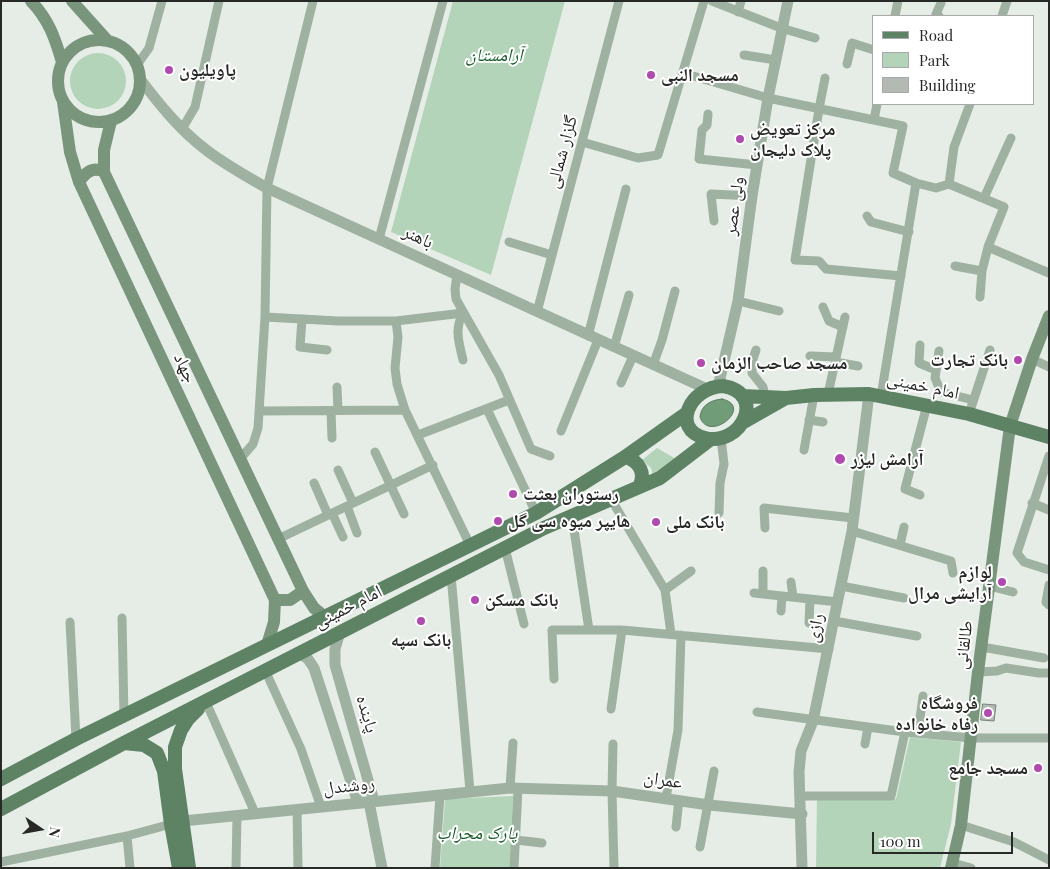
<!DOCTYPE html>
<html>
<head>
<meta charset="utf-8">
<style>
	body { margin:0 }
	#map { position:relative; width:1050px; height:869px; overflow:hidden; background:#e6ede7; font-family:"Playfair Display",serif }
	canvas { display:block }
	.frame { position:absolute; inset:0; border:2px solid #272927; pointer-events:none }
	.legend { position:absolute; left:872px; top:15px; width:162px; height:90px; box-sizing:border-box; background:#fff; border:1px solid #a9a9a9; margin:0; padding:6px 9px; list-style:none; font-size:15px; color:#272927 }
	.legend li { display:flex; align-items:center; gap:10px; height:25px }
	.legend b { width:25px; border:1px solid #a9a9a9 }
	.north { position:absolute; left:15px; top:804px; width:50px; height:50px; -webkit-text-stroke:4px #fff; paint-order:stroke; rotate:102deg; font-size:14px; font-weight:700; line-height:20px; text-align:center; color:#272927 }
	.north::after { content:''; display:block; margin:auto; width:18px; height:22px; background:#272927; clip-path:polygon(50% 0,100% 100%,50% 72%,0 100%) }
	.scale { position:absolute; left:872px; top:832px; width:141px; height:22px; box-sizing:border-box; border:2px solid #272927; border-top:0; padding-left:6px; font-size:15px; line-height:18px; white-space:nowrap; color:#272927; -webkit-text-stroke:4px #fff; paint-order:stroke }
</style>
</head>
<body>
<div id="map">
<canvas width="1050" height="869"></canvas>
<div class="frame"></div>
<ul class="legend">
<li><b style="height:6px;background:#5e8264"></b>Road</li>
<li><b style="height:14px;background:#b3d4b8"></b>Park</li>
<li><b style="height:14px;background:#b3bab3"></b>Building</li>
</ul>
<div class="north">N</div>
<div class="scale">100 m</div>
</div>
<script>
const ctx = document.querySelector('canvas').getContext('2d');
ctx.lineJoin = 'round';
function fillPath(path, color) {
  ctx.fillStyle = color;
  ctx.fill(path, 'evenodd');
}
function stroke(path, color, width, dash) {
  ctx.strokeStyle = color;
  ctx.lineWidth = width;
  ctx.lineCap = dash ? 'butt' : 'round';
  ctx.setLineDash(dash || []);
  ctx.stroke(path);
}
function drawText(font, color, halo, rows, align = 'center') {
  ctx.font = font + ' "Playfair Display","Noto Naskh Arabic",serif';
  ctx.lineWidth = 4;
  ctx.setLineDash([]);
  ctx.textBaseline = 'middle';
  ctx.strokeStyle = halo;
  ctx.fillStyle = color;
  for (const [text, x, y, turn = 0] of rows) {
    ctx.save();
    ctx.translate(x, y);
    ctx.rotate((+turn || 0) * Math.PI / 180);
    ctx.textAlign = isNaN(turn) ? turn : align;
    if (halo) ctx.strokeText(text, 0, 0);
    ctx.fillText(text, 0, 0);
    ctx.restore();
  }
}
fillPath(new Path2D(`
	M453,1H565L491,275L391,232Z
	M70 81a28 28 0 1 1 56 0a28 28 0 1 1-56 0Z
	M657,448L676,459L653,476L651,468L642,460Z
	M910,737L961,742L951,824L940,868H816L817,798L896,799Z
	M513,796L510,868H440L445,799Z`), '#b3d4b8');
const water = new Path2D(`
	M722,399C755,406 709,444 700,417C701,405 711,400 722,399Z`);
fillPath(water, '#719c78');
stroke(water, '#5b7a60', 1);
const building = new Path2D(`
	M983,704L996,705L994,721L981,720Z`);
fillPath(building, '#b3bab3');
stroke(building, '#7a817b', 1);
stroke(new Path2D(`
	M712,1L781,28L815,38
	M738,12L741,1
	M895,16L898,1
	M939,16L936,14L941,3
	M1002,16L1007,1
	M744,55L776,60
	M847,64L852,43L874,50
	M137,65L149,48L162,1
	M683,73L768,98L903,126L893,173L916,183L936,188L949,184
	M825,78L819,109L795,260L819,261L826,269L901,276
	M708,114L707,125L702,130L699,159L757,165
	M874,120L877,104
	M182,129L195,107L219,1
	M582,142L638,158L658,155L704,1
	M949,184L1004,207L988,247L1049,273
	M949,184L954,147L970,104
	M984,198L1011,138
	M867,216L871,222L909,232
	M714,221L711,194L752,196
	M379,239L443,1
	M509,242L552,255
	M955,266L982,271
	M457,275L455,289L456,299L499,375L531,449L550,456
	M980,297L982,271L988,247
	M738,301L779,311
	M823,307L829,321L843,327
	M537,312L619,1
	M265,317L338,321H396L463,313
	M302,319L300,347L327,350
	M396,321L398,337L395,368L397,384L405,410L470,545
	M588,336L626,189
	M920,345L919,363L936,370
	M614,347L629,295
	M756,350L753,359L752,373L763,387L765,396
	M939,351L935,378L941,392L973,400
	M810,356L836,357
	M1032,359L1049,367
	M463,360C459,342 454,330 463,313
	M835,362L858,366
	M653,365L662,340L675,291
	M621,383L633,356
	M337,387L338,410
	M828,394L845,317
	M881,396L916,183
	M487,409L536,513
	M259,411L405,410
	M331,411L332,438
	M969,414L990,350
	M809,420L823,422
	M561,431L598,340
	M418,435L509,400
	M804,450L814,395
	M375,452L404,514
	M1049,456L1017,553L1024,562L1049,570
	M240,459L253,444L258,428L265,317L267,188L313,1
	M338,470L353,503
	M314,483L328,515
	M920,495L905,489L927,405
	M611,499L665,590L671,634
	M1032,503L1049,510
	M347,506L357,533
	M332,513L343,537
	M719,513L720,483L724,464L721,438
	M572,516L589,630
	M765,528L764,508L853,518
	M852,531L951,561L953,573
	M278,539L433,465
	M900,545L904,527
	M505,548L524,624
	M451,575L470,791
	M791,582L793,597
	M1049,585L1046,602L1049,605
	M841,586L904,598
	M989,586L1013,592
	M665,590L691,571
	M754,593L838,602
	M763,594V571
	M781,611L782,596
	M122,618L124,716
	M834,621L917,636
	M70,622L76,739
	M809,623L810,599
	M982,647L1044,658
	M265,670L301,749L321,807
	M978,672L997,671L1006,668L1039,673H1049
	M554,679L552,630H622L829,649
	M206,702L255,813
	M611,709L622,630
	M757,712L905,732
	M918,733L923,696
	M613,744L612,791L614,868
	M865,744L868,727
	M510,788L513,743
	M800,796H891L905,732L971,738H1049
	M666,798L678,730L681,635
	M297,809L298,868
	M961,825L1014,842L1049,860
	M676,827L679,800
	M127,836L130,868
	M516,840L542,843
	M700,847L714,771
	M1,862L127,836L171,824
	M953,863L971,868
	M236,868L237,815
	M435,868L440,795
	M514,868L518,789`), '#9fb2a1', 9);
stroke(new Path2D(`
	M140,79C159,104 180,130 205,149C224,164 246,176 267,188L707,389
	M718,387L738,301L752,196L768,98L788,1
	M299,653L308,659L314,668L358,803L374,801L335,665V649L340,632
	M369,802L382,868
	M183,821L510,788L612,791L709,805L802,814
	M802,868L799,772L801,751L813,721L852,531L869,394`), '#9fb2a1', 11);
stroke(new Path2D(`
	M31,1C49,20 55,38 62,62
	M72,1L107,40
	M58 81a41 41 0 1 1 82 0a41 41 0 1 1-82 0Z
	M63,102L70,152L79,182L275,600L274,622L267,645
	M111,121L104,150V172L303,591L314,608L325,617
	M79,182C85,173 93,166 104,172
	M275,600H290L303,591
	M951,868L961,825L978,672L1010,426L1032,359L1049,316`), '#79967d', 12);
stroke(new Path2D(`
	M723,386C767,393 742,447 705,438C670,429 690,387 723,386Z
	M742,396L786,398L814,395L869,394L969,414L1049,437
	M742,423L786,398
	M625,457C640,461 646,474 639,487
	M124,743L144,745L157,753L164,771L171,824L179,868
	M1,779L76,739L536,513L625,457L687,413
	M1,809L124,743L544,528L660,478L711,439
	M189,868L175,769V747L181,730L188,719L198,709`), '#5e8264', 14);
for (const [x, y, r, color] of [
	[169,70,5,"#b14aae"],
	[651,75,5,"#b14aae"],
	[740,139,5,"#b14aae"],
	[1018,360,5,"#b14aae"],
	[701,363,5,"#b14aae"],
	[840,459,6,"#b14aae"],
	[513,494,5,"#b14aae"],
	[498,521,5,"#b14aae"],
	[656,522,5,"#b14aae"],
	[1002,582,5,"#b14aae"],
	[475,600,5,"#b14aae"],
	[421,621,5,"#b14aae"],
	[988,713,5,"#b14aae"],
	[1038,768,5,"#b14aae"]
]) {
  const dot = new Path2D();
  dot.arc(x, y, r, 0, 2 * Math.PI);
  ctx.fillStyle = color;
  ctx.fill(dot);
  stroke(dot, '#fff', 2);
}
drawText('italic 18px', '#185b2b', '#fff', [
	["آرامستان",494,55],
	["پارک محراب",477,833]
]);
drawText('bold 18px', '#272927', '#fff', [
	["پاویلیون",179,70],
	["مسجد النبی",661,75],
	["مرکز تعویض",750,129],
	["پلاک دلیجان",750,150],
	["بانک تجارت",1008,360,"right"],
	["مسجد صاحب الزمان",711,363],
	["آرامش لیزر",851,459],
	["رستوران بعثت",523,494],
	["هایپر میوه سی گل",508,521],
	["بانک ملی",666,522],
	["لوازم",992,572,"right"],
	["آرایشی مرال",992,593,"right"],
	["بانک مسکن",485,600],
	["بانک سپه",421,640,"center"],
	["فروشگاه",978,703,"right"],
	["رفاه خانواده",978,724,"right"],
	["مسجد جامع",1028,768,"right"]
], 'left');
drawText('18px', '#272927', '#fff', [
	["گلزار شمالی",562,152,-75],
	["ولی عصر",734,206,-82],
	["باهنر",418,237,25],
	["جهاد",185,368,65],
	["امام خمینی",923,386,12],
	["امام خمینی",348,607,-27],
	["رازی",815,628,-79],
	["طالقانی",964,645,-83],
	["پاینده",367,714,74],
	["عمران",663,780,8],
	["روشندل",349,786,-6]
]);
</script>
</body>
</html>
